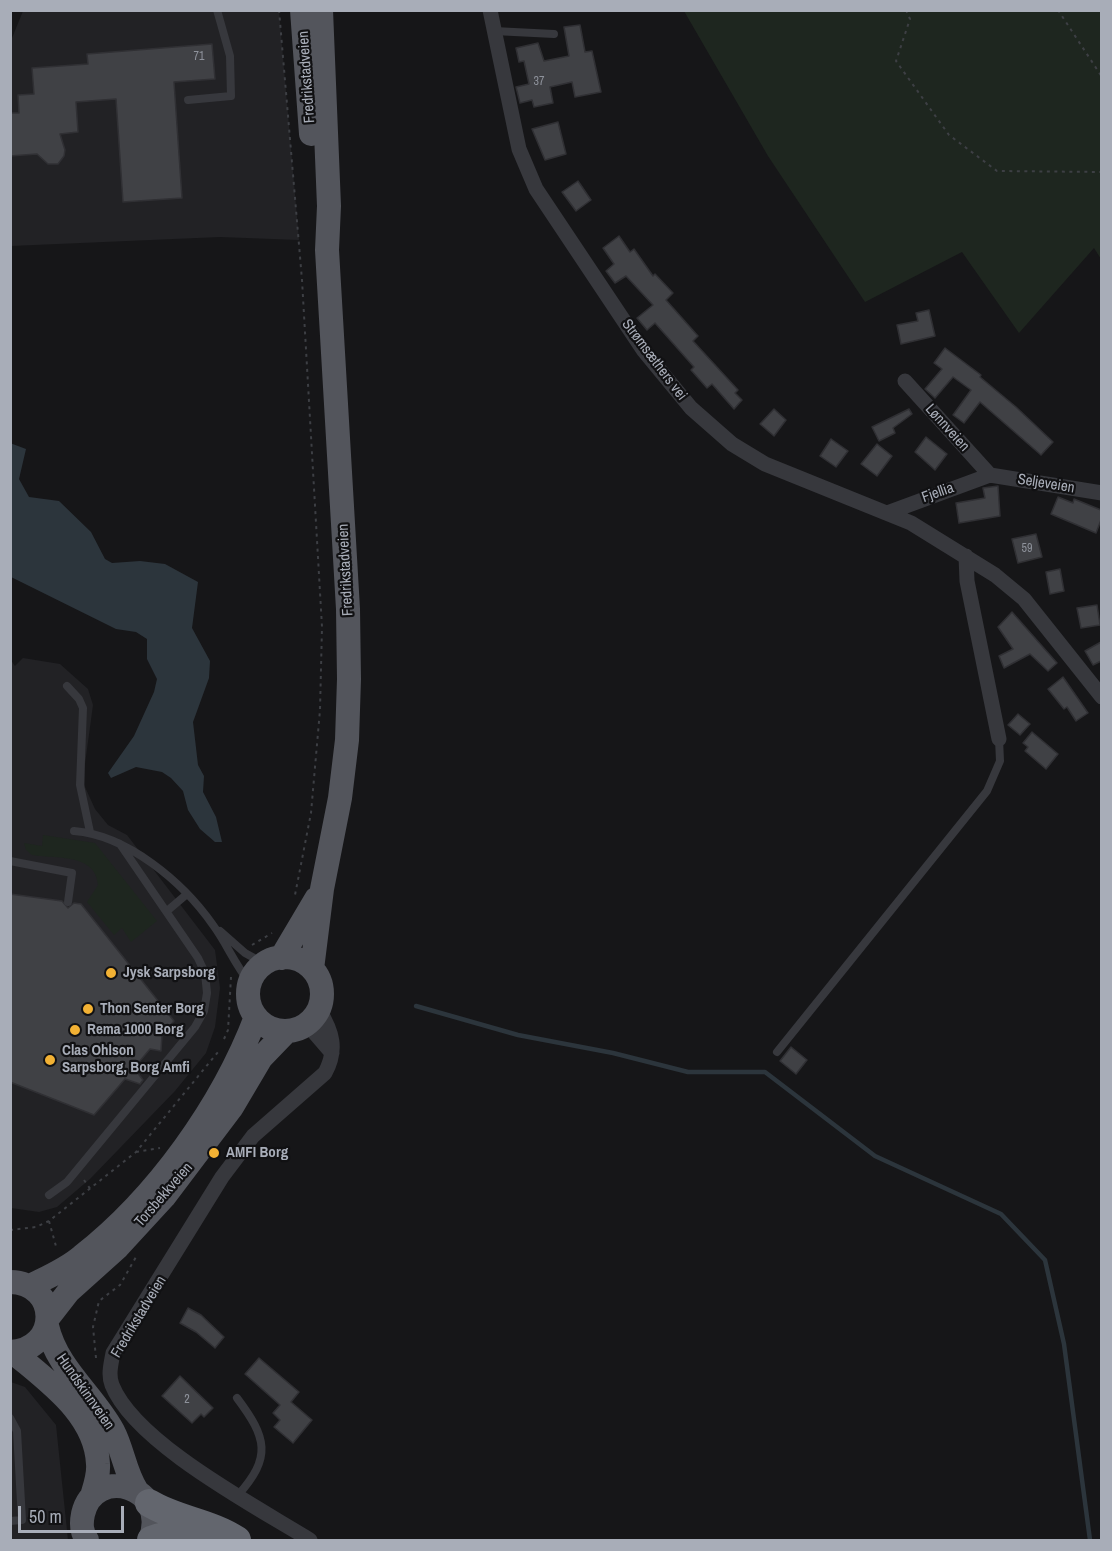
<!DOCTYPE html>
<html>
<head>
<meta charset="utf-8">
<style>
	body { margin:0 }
	#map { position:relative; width:1112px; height:1551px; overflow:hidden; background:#161618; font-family:"Archivo Narrow",sans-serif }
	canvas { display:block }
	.frame { position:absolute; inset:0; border:12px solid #a8adb8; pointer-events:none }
	.scale { position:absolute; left:18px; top:1506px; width:106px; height:27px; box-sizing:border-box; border:3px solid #a8adb8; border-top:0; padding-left:8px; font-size:18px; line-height:21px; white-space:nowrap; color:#a8adb8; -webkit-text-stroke:4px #111113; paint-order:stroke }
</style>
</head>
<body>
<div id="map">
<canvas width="1112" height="1551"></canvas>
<div class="frame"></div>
<div class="scale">50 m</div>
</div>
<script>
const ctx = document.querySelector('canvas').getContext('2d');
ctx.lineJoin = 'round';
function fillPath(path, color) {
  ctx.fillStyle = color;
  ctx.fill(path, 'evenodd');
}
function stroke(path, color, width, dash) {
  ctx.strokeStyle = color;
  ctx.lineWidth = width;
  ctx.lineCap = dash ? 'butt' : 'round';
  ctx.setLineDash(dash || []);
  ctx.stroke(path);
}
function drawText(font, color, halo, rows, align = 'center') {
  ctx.font = font + ' "Archivo Narrow",sans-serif';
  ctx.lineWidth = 4.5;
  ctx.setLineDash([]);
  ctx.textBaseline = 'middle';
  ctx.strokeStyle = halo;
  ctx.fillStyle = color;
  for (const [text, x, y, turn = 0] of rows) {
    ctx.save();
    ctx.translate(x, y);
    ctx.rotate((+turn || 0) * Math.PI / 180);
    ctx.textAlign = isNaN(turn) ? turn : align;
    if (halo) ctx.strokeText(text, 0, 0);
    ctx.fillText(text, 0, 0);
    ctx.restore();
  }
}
fillPath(new Path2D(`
	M23,11H279L299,240L220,237L11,246L10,43Z
	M23,658L60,664L88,689L93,705L85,764V787L95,809L108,825L127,835L215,950L220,988L215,1027L206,1053L175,1091L90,1179L57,1207L39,1212L11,1208L10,659L15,666Z
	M11,1382L25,1387L56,1425L68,1540H11Z`), '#222225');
fillPath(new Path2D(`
	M684,11H1101V259L1094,248L1019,333L962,252L865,302L768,156Z
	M43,835L95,843L157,921L131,942L122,928L114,935L87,902L98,885C96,853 55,859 32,855L26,850L24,843L42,846Z`), '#1e261f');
fillPath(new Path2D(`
	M10,443L26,449L19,479L29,497L59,501L91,532L105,559L112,563L140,561L165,564L198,582L192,628L210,661L209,678L193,722L198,765L204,776L203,792L216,817L222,842H215L200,829L188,810L183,791L171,778L162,772L136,767L111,778L108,773L134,736L154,692L157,679L147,659V639L136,632L116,629L11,577Z`), '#2c353c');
stroke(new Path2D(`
	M416,1006L518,1035L613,1053L688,1072H765L875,1156L1001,1214L1045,1260L1064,1344L1090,1540`), '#2c353c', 4.5);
const building = new Path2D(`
	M580,25L585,52L592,51L601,92L575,97L572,82L550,87L553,103L534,107L532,100L520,103L516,87L529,84L524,61L519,62L516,48L538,43L544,61L569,56L564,27Z
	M212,44L215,79L174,82L182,198L123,202L116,99L76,102L78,132L60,134L65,150L64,156L58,164H48L37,154L10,156V113H19L18,95L34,94L32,68L88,64L87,54Z
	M558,122L566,154L545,160L532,129Z
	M578,181L591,200L576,211L562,192Z
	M619,236L630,252L634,249L653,276L655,274L673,293L666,300L698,336L693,341L738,390L735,393L742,400L734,409L712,384L707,388L691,370L694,367L655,323L647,330L637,318L653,305L626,276L615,283L606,271L614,264L603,248Z
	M929,310L935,336L901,344L897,325L918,321L916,313Z
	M945,348L981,375L980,377L1016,407L1053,442L1041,455L980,402L964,423L953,415L971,390L953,377L935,398L925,389L942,369L934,363Z
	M774,409L786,420L774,436L760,424Z
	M909,409L912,414L893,428L895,433L879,441L872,427Z
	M926,437L947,454L935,470L915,452Z
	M831,439L848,451L836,467L820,456Z
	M877,444L892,456L877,476L861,464Z
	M998,486L1000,516L959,523L956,503L985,498L983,488Z
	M1058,497L1073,503L1074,499L1101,510V520L1096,533L1051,514Z
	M1036,534L1042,557L1018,563L1012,539Z
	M1060,569L1064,591L1050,594L1046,572Z
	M1097,605L1100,625L1081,628L1077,608Z
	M1012,612L1057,663L1048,671L1030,654L1004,668L999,656L1013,649L998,627Z
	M1101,642V661L1093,665L1085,651Z
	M1063,677L1088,713L1076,721L1067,707L1064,709L1048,689Z
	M1018,714L1030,724L1020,735L1008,725Z
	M1032,732L1058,754L1046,769L1025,751L1028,747L1023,743Z
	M10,894L62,901L68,908L74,903L81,904L174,1021L162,1035L161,1051L150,1049L134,1068L143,1080L140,1084L125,1079L94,1115L10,1082Z
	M791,1047L807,1060L796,1074L780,1061Z
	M188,1308L201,1315L224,1337L215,1348L196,1332L180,1323Z
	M259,1358L299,1392L291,1402L312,1420L293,1443L274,1427L280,1420L273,1413L280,1405L245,1374Z
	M180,1376L213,1408L204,1417L201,1414L192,1423L162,1396Z`);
fillPath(building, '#404145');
stroke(building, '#303034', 1.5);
stroke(new Path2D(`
	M279,10L302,280L322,627L320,710L311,813L295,895
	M906,10L910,19L896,61L949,135L997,171L1102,172
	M1058,10L1102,77
	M10,665V682
	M252,945L272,933
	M224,1039L228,1030L231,977
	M136,1152L160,1148
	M84,1180L91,1190
	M49,1221L57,1250
	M10,1230L36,1227L49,1221L136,1152L218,1052
	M96,1358L93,1327L99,1301L120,1285L136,1257`), '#3d3f44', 2, [3, 4.5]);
stroke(new Path2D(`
	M494,31L554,34
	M188,100L231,96L230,56L217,10
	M67,686L79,699L83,708L80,785L90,832
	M74,831C127,835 183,882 213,925C227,944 235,965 250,983
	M10,861L72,873L68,902
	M167,911L187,894
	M220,931L245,953L265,964
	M777,1052L987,791L1000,761L999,739
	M49,1195L67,1182L195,1027L204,1011L207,993L205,973L198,958L120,844
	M237,1398C267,1438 272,1457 238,1495
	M10,1418L17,1431L22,1520L10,1521`), '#37383d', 8);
stroke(new Path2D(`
	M490,10L519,149L536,189L644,351L691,408L732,444L765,464L911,523L995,575L1024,599L1102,697
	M905,381L990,475
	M887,513L990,475L1102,493
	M966,556L967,581L999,739
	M307,1024L332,1053
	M310,1540C257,1507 135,1443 112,1385C108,1375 111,1364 113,1353L222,1177L253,1136L325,1073C338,1049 332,1031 319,1010`), '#37383d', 15);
stroke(new Path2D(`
	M302,10L311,134
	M248 994a37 37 0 1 1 74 0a37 37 0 1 1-74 0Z
	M281,958L316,899
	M312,969L322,889L340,798L347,740L349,679L348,609L327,250L329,206L321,10
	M10,1282C60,1283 60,1350 10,1352
	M30,1286C48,1277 67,1269 82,1256C157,1197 222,1106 256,1017
	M48,1318L69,1291L118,1247L164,1197L232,1107L261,1058L287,1031
	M47,1326C57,1369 93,1394 113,1431C123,1450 125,1473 137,1491
	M13,1352C47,1381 96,1414 98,1464C99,1475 95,1486 92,1496
	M87,1540C81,1532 81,1524 83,1514C94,1465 171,1485 150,1540`), '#53555c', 24);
stroke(new Path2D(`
	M149,1503C177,1520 210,1522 237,1540
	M151,1540C168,1533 191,1533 208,1540`), '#63666e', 28);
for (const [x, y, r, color] of [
	[111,973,6,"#f2b134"],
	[88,1009,6,"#f2b134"],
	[75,1030,6,"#f2b134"],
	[50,1060,6,"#f2b134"],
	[214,1153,6,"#f2b134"]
]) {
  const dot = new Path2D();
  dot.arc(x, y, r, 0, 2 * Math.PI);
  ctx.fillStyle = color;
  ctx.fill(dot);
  stroke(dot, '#111113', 2);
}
drawText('12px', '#8e929b', null, [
	["71",199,57],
	["37",539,82],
	["59",1027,549],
	["2",187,1400]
]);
drawText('15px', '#a8adb8', '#111113', [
	["Fredrikstadveien",307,77,-94],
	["Strømsæthers vei",654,360,53],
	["Lønnveien",947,428,48],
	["Seljeveien",1046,484,9],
	["Fjellia",938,493,-19],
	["Fredrikstadveien",346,570,-93],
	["Torsbekkveien",164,1195,-49],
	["Fredrikstadveien",139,1317,-59],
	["Hundskinnveien",85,1392,55]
]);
drawText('bold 15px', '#a8adb8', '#111113', [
	["Jysk Sarpsborg",123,973],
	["Thon Senter Borg",100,1009],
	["Rema 1000 Borg",87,1030],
	["Clas Ohlson",62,1051],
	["Sarpsborg, Borg Amfi",62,1068],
	["AMFI Borg",226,1153]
], 'left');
</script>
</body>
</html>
